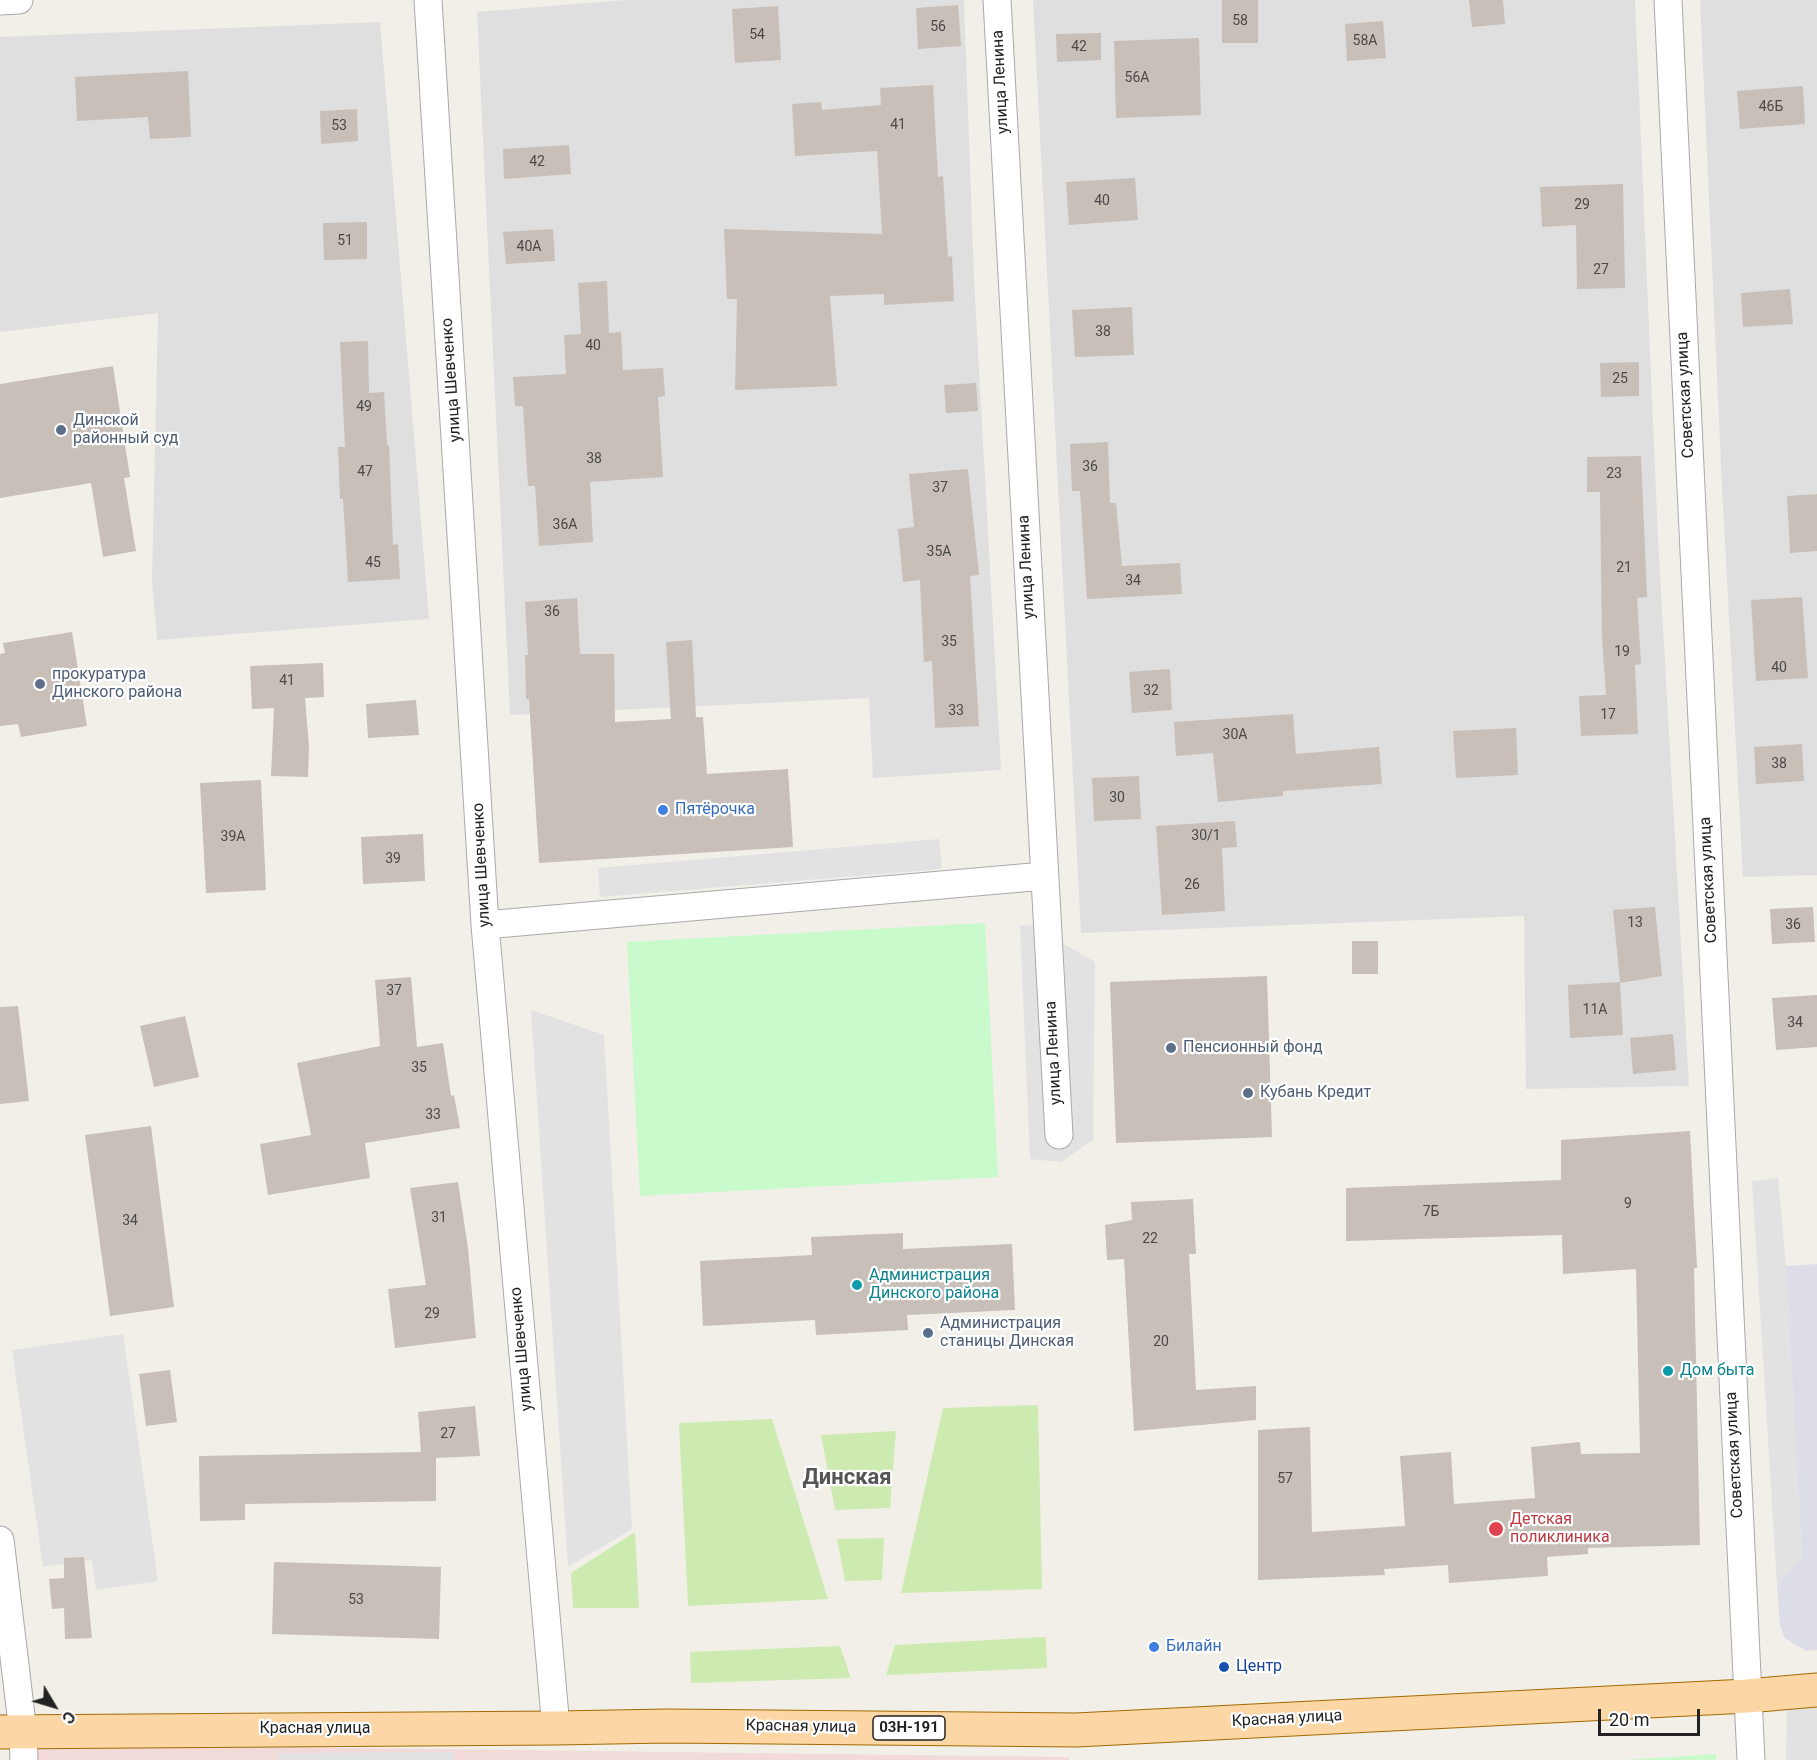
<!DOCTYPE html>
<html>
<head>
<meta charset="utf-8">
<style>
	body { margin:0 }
	#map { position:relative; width:1817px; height:1760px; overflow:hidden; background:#f2efe9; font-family:Roboto,sans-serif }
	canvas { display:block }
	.north { position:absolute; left:24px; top:1676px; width:60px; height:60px; -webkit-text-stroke:4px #fff; paint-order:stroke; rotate:128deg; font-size:16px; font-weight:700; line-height:24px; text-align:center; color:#222 }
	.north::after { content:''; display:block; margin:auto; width:21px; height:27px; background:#222; clip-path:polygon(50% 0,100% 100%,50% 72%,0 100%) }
	.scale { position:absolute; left:1598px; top:1709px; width:102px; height:27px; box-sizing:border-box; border:3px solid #222; border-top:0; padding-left:8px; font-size:18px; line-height:21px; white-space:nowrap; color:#222; -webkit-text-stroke:4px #fff; paint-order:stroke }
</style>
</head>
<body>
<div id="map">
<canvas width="1817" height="1760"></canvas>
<div class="north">С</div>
<div class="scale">20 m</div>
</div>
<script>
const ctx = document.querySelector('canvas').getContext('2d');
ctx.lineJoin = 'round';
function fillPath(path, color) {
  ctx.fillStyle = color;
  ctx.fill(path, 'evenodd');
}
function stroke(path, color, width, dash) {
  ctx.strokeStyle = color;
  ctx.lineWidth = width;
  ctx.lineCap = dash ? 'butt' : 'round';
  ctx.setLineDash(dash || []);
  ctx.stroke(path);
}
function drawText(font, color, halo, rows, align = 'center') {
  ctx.font = font + ' Roboto,sans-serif';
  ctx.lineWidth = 4.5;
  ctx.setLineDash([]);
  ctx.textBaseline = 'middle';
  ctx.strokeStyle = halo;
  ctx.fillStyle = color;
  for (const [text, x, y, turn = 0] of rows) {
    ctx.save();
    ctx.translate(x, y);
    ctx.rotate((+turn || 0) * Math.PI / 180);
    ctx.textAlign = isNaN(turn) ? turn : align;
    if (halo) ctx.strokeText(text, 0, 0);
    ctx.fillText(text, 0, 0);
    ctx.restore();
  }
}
fillPath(new Path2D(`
	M625,0H964L974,278L1001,770L873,778L869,698L510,715L477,12Z
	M1033,0H1635L1658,539L1689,1086L1526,1089L1524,916L1081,933Z
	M1700,0H1817V875L1743,877L1722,487Z
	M380,22L429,619L157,640L152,580L158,313L0,332V37Z`), '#e0dfdf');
fillPath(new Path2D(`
	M35,1744L1069,1757V1760H36Z`), '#f2dad9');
fillPath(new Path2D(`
	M1038,1405L1042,1589L901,1593L943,1408Z
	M772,1419L828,1599L688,1606L679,1423Z
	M896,1431L890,1508L835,1510L821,1435Z
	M635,1532L639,1608H573L571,1573Z
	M884,1538L882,1580L845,1581L837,1539Z
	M1046,1637L1047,1668L886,1675L895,1645Z
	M840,1646L851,1678L691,1683L690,1652Z`), '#cdebb0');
fillPath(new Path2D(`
	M985,923L998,1177L640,1196L627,942Z
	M1716,1754V1760H1625Z`), '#c8facc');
fillPath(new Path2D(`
	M939,839L942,869L600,897L598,868Z
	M1020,925L1033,926L1095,962L1093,1140L1061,1162L1030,1159Z
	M531,1010L604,1035L632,1529L568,1567Z
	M1778,1178L1786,1266L1802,1557L1777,1585L1752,1181Z
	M123,1334L158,1581L96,1590L92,1560L43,1567L12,1350Z
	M1817,1705V1760H1786L1787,1708Z
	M454,1752V1760H277V1753Z`), '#e2e2e2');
fillPath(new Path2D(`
	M1817,1264V1650L1806,1651L1785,1638L1780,1626L1777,1585L1802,1557L1786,1266Z`), '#dddde8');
fillPath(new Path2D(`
	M1222,0H1258V43H1222Z
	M1469,0H1503L1505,24L1472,27Z
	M958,5L961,46L918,49L916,8Z
	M778,6L781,60L735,63L732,9Z
	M1383,21L1386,58L1347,61L1345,24Z
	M1101,33V60L1057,62L1056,34Z
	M1199,38L1201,115L1116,118L1114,41Z
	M188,71L191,137L150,139L148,117L77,121L75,77Z
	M933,85L938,177L943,176L948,257L952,256L954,301L884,305V294L830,296L837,386L735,390L737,299H727L724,229L882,234L877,151L795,156L792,104L821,102L822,110L881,105L880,88Z
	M1803,86L1805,124L1740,129L1737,91Z
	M357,109L358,141L321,144L320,111Z
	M569,145L571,174L504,179L503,149Z
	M1135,178L1138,220L1069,225L1066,182Z
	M1623,184L1625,288L1577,289L1576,225L1542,227L1540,187Z
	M367,222V259L324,260L323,223Z
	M553,229L555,261L506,264L503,232Z
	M607,281L609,333L621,332L623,370L663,368L665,396L658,397L663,477L590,482L593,542L539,546L535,486H528L523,406H515L513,377L566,374L564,335L581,334L578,283Z
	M1790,289L1793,324L1743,327L1741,293Z
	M1132,307L1134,355L1075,357L1072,310Z
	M368,341L369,393L384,392L387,445H389L393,545L398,544L400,579L348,582L343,499H340L338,447H345L340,342Z
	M1639,362V396L1601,397L1600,363Z
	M113,366L130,477L124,478L136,551L103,557L91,483L0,498V384Z
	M976,383L978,411L946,413L944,385Z
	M1108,442L1110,503H1116L1122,566L1180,563L1182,594L1087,599L1080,491H1072L1070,444Z
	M1641,456L1647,597L1637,598L1641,664L1635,665L1638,734L1581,736L1579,696L1606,695L1602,638L1600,492H1587V457Z
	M968,469L979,575L970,576L979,726L935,728L932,661L924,662L920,580L903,582L898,529L914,527L909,474Z
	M1817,494V551L1790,553L1787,496Z
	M1802,597L1808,678L1756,681L1751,600Z
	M577,598L580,654H614L615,722L671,719L666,642L692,640L696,717H703L707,774L788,769L793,847L539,863L529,699H526L525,655H528L525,602Z
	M72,632L87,726L21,737L18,724L0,726V654L5,653L3,643Z
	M323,663L324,697L305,698L309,747L308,777L271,776L274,708L252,709L250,666Z
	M1170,669L1172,710L1132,713L1129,672Z
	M416,700L419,735L368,738L366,704Z
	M1293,714L1296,754L1379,747L1382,784L1283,791V796L1218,802L1213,753L1176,756L1174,722Z
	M1516,728L1518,775L1456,778L1453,731Z
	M1802,744L1804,781L1756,784L1754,747Z
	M1139,776L1141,819L1094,821L1092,778Z
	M261,780L266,890L206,893L200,783Z
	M1235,821L1237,847L1222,848L1225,911L1162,915L1156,826Z
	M423,834L425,881L363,884L361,837Z
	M1655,907L1662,976L1620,983L1623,1035L1570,1038L1568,985L1620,982L1613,910Z
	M1813,907L1815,942L1772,944L1770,909Z
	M1352,941H1378V974H1352Z
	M1267,976L1272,1137L1116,1143L1110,982Z
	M411,977L417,1047L443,1043L451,1096L454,1095L460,1128L365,1143L370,1178L268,1195L260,1144L311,1135L297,1063L380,1046L375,980Z
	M1817,995V1047L1776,1050L1772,998Z
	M18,1006L29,1101L0,1104V1007Z
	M185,1016L199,1077L154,1087L140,1026Z
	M1673,1034L1676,1070L1633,1074L1630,1038Z
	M151,1126L174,1307L110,1316L85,1135Z
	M1690,1131L1697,1268H1694L1700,1545L1588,1548V1554L1547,1557L1548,1576L1449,1583L1448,1565L1384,1569L1385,1575L1258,1580V1430L1310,1427L1312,1532L1405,1526L1400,1456L1451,1452L1454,1504L1535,1498L1531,1447L1580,1442L1581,1454L1640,1453L1636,1269L1563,1274L1562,1235L1346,1241V1188L1561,1180V1140Z
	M458,1182L468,1248L476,1338L395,1348L388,1289L426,1285L410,1188Z
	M1193,1199L1196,1254H1189L1196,1390L1256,1386V1420L1134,1431L1124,1259L1107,1260L1105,1225L1132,1220L1131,1202Z
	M903,1233V1249L1012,1244L1015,1310L907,1315L908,1330L816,1335L815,1320L703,1326L700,1261L812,1255L811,1237Z
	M170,1370L177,1422L146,1426L139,1374Z
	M475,1406L480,1456L436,1458V1501L245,1504V1520L200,1521L199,1456L421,1452L418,1412Z
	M84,1557L92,1638L65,1639L64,1608L52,1609L49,1579L64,1578V1558Z
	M274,1562L441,1567L439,1639L272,1634Z`), '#c7bfb8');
const street = new Path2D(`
	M428,0L485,925L556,1728
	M997,0L1059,1135
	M1668,0L1751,1760
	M0,1L19,0
	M485,925L1044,876
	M0,1540L23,1732L24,1760`);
const primary = new Path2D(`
	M0,1732L556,1728L668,1726L1076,1730L1747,1696L1817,1690`);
stroke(street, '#a9a9a9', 29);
stroke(primary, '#a06b00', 35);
stroke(street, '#fff', 27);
stroke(primary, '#fcd6a4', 33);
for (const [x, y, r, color] of [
	[61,430,6,"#5c6f8a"],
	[40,684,6,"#5c6f8a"],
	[663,810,6,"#3f7fe0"],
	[1171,1048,6,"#5c6f8a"],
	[1248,1093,6,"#5c6f8a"],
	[857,1285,6,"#0f9aa8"],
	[928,1333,6,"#5c6f8a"],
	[1668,1371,6,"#0f9aa8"],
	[1496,1529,8,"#e0444e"],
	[1154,1647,6,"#3f7fe0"],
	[1224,1667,6,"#1a4fb4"]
]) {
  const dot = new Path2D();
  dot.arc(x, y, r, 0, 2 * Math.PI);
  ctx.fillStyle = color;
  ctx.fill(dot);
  stroke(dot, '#fff', 2);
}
drawText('14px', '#4b4948', null, [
	["58",1240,21],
	["56",938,27],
	["54",757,35],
	["58А",1365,41],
	["42",1079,47],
	["56А",1137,78],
	["46Б",1771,107],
	["41",898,125],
	["53",339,126],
	["42",537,162],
	["40",1102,201],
	["29",1582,205],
	["51",345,241],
	["40А",529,247],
	["27",1601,270],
	["38",1103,332],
	["40",593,346],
	["25",1620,379],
	["49",364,407],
	["38",594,459],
	["36",1090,467],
	["47",365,472],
	["23",1614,474],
	["37",940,488],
	["36А",565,525],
	["35А",939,552],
	["45",373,563],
	["21",1624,568],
	["34",1133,581],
	["36",552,612],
	["35",949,642],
	["19",1622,652],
	["40",1779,668],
	["41",287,681],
	["32",1151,691],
	["33",956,711],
	["17",1608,715],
	["30А",1235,735],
	["38",1779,764],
	["30",1117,798],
	["30/1",1206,836],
	["39А",233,837],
	["39",393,859],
	["26",1192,885],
	["13",1635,923],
	["36",1793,925],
	["37",394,991],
	["11А",1595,1010],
	["34",1795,1023],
	["35",419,1068],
	["33",433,1115],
	["9",1628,1204],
	["7Б",1431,1212],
	["31",439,1218],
	["34",130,1221],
	["22",1150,1239],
	["29",432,1314],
	["20",1161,1342],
	["27",448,1434],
	["57",1285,1479],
	["53",356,1600]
]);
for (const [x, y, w] of [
	[909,1728,72]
]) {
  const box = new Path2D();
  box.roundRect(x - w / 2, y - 12, w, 24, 4.5);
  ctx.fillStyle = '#fff';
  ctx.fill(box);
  stroke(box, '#222', 1.5);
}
drawText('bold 15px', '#222', null, [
	["03Н-191",909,1728]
]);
drawText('16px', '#222', '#fff', [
	["улица Ленина",1001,82,-93],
	["улица Шевченко",452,380,-94],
	["Советская улица",1686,395,-93],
	["улица Ленина",1027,567,-93],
	["улица Шевченко",482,865,-93],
	["Советская улица",1709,880,-93],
	["улица Ленина",1054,1053,-93],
	["улица Шевченко",522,1349,-95],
	["Советская улица",1735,1455,-93],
	["Красная улица",1287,1719,-3],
	["Красная улица",801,1727,1],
	["Красная улица",315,1729]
]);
drawText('16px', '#4e5e75', '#fff', [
	["Динской",73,421],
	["районный суд",73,439],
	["прокуратура",52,675],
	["Динского района",52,693],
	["Пенсионный фонд",1183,1048],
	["Кубань Кредит",1260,1093],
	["Администрация",940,1324],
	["станицы Динская",940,1342]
], 'left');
drawText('16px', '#366cbe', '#fff', [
	["Пятёрочка",675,810],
	["Билайн",1166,1647]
], 'left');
drawText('16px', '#0d838f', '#fff', [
	["Администрация",869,1276],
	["Динского района",869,1294],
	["Дом быта",1680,1371]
], 'left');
drawText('16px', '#be3a42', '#fff', [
	["Детская",1510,1520],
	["поликлиника",1510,1538]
], 'left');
drawText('16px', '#164399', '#fff', [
	["Центр",1236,1667]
], 'left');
drawText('bold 22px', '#555', '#fff', [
	["Динская",847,1478]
]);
</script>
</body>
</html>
